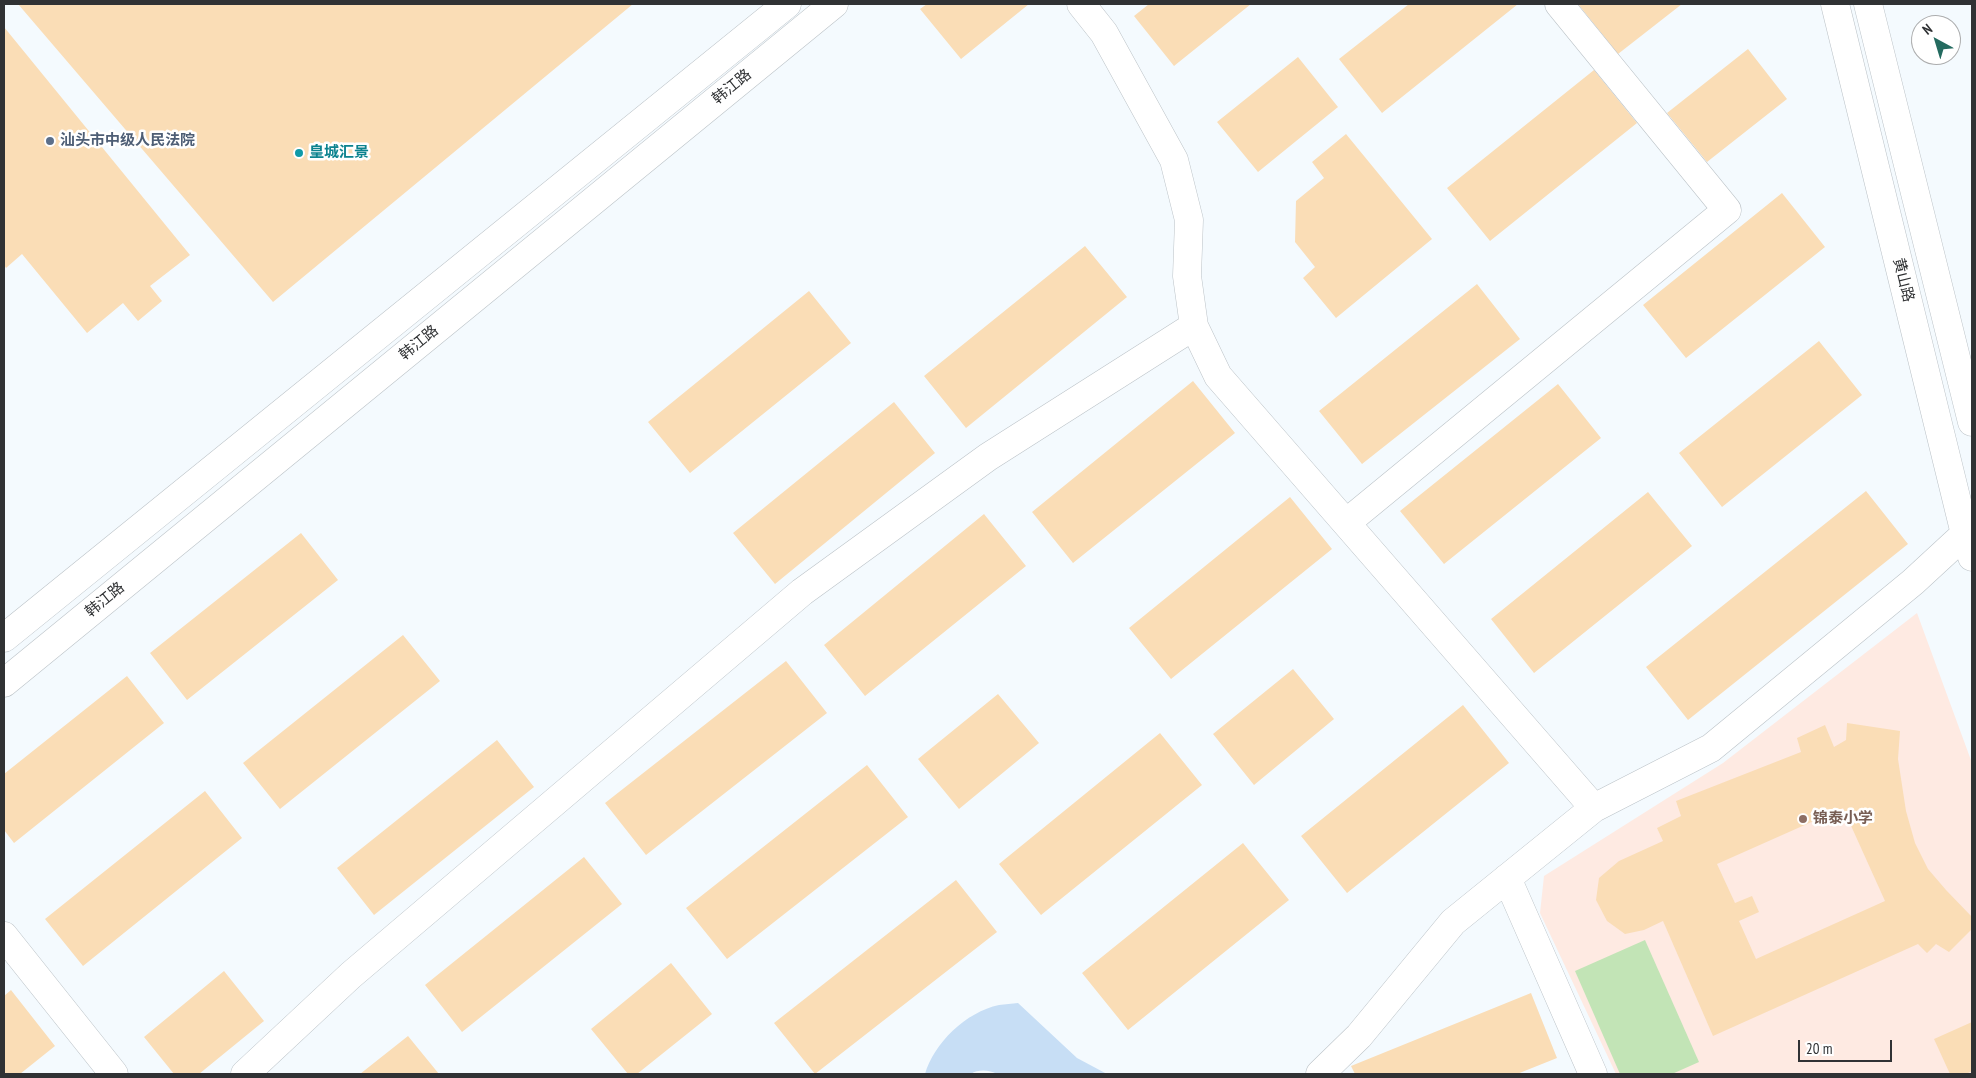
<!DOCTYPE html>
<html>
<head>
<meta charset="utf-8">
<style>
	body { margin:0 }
	#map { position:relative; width:1976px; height:1078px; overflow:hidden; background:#f4fafe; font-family:"PT Sans Narrow",sans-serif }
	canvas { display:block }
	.frame { position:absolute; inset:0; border:5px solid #303234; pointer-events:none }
	.north { position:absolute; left:1911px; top:15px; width:50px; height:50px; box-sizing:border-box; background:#fff; border:1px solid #acadae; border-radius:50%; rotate:321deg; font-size:14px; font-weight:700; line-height:20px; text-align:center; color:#303234 }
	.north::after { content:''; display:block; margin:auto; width:18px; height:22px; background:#246b60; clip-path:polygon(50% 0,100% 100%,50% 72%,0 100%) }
	.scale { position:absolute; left:1798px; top:1040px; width:94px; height:22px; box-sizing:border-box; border:2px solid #303234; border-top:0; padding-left:6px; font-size:15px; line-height:18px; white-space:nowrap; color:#303234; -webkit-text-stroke:4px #fff; paint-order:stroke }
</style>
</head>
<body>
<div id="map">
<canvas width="1976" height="1078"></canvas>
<div class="frame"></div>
<div class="north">N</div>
<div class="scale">20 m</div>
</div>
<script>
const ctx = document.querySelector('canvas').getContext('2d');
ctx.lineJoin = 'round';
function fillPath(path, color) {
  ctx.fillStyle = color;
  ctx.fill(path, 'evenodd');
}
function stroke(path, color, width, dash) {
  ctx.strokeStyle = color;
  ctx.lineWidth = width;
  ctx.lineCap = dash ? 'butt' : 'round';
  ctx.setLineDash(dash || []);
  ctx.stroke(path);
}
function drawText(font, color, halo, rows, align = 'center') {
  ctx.font = font + ' "PT Sans Narrow","Noto Sans SC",sans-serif';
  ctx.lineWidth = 5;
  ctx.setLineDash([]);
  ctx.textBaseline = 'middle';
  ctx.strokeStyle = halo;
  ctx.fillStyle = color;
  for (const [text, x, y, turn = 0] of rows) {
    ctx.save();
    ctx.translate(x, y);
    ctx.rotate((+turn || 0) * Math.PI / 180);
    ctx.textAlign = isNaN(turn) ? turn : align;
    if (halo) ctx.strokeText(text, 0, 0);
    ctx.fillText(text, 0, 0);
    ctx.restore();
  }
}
fillPath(new Path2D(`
	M1917,613L1972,763V1074H1616L1540,913L1544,876L1723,763Z`), '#feeae2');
fillPath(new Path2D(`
	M1645,940L1699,1062L1672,1074H1620L1575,971Z`), '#c2e4b6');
fillPath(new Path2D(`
	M1018,1003L1077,1058L1107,1074H997C990,1070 978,1069 971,1074H925C934,1043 966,1012 999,1005C1005,1004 1012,1004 1018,1003Z`), '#c7def5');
fillPath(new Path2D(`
	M18,4H633L273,302Z
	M927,4H1029L961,59L920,9Z
	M1149,4H1251L1174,66L1134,16Z
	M1409,4H1518L1382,113L1339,59Z
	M1578,4H1682L1618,54Z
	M4,27L190,255L150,286L162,301L138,321L123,303L87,333L22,254L6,268L4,265Z
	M1748,49L1787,99L1707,162L1667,113Z
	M1298,57L1338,107L1258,172L1217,122Z
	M1594,70L1637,123L1490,241L1447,188Z
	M1346,134L1432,239L1336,318L1303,278L1315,267L1295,242L1296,201L1324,178L1312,162Z
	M1782,193L1825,247L1686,358L1643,305Z
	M1085,246L1127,297L966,428L924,376Z
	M1477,284L1520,339L1362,464L1319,411Z
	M809,291L851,343L690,473L648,422Z
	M1819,341L1862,395L1722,507L1679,453Z
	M1193,381L1235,433L1073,563L1032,512Z
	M1558,384L1601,438L1444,564L1400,511Z
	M894,402L935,453L775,584L733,533Z
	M1866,491L1908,544L1688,720L1646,667Z
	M1648,492L1692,546L1534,673L1491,619Z
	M1290,497L1332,549L1171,679L1129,628Z
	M984,514L1026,566L865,696L824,645Z
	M301,533L338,580L187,700L150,653Z
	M403,635L440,681L280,809L243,763Z
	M786,661L827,713L646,855L605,803Z
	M1293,669L1334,719L1254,785L1213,734Z
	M127,676L164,723L14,843L4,830V774Z
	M998,694L1039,743L959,809L918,759Z
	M1463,705L1509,763L1347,893L1301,836Z
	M1847,723L1900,731L1898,759L1906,811L1915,843L1928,869L1946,890L1972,917V929L1949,952L1936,944L1927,953L1918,944L1713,1036L1663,921L1644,930L1625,934L1607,921L1596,900L1599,878L1619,861L1663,841L1657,828L1681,816L1676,801L1801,752L1797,738L1825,725L1834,747L1846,740ZM1843,808L1885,901L1756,959L1739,921L1759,912L1752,896L1735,903L1717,864Z
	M1160,733L1202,785L1041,915L999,864Z
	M497,740L534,787L374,915L337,868Z
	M867,765L908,817L727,959L686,908Z
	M205,791L242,838L83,966L45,919Z
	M1243,843L1289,900L1128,1030L1082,973Z
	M584,857L622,904L462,1032L425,985Z
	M956,880L997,932L815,1074L774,1023Z
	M671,963L712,1014L637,1074H628L591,1029Z
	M224,971L264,1021L199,1074H174L144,1037Z
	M11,990L55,1046L20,1074H4V996Z
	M1531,993L1557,1058L1517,1074H1355L1351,1066Z
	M1972,1022V1071L1968,1073L1969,1074H1950L1934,1039Z
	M408,1036L439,1074H360Z`), '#faddb6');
const minor = new Path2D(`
	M1081,4L1104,33L1174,160L1189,220L1187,276L1194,326L1218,376L1594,808
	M1835,4L1965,534L1972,557
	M1868,4L1972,422
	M1346,523L1727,210L1559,4
	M4,638L787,4
	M4,683L834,4
	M1507,878L1593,1074
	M4,936L114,1074
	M245,1074L351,975L802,592L988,457L1194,326
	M1320,1074L1359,1036L1453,922L1594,808L1711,748L1913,582L1965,534`);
stroke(minor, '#bbc2c7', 29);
stroke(minor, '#fff', 28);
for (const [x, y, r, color] of [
	[50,141,5,"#5c6f8a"],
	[299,153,5,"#0f9aa8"],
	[1803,819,5,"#8d6e63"]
]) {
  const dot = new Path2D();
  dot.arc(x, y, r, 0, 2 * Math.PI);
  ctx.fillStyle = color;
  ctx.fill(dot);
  stroke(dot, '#fff', 2);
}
drawText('15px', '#303234', '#fff', [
	["韩江路",732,87,-39],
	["黄山路",1903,280,76],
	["韩江路",419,343,-39],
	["韩江路",105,600,-39]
]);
drawText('bold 15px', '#4e5e75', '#fff', [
	["汕头市中级人民法院",60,141]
], 'left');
drawText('bold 15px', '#0d838f', '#fff', [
	["皇城汇景",309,153]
], 'left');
drawText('bold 15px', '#785e54', '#fff', [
	["锦泰小学",1813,819]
], 'left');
</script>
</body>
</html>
